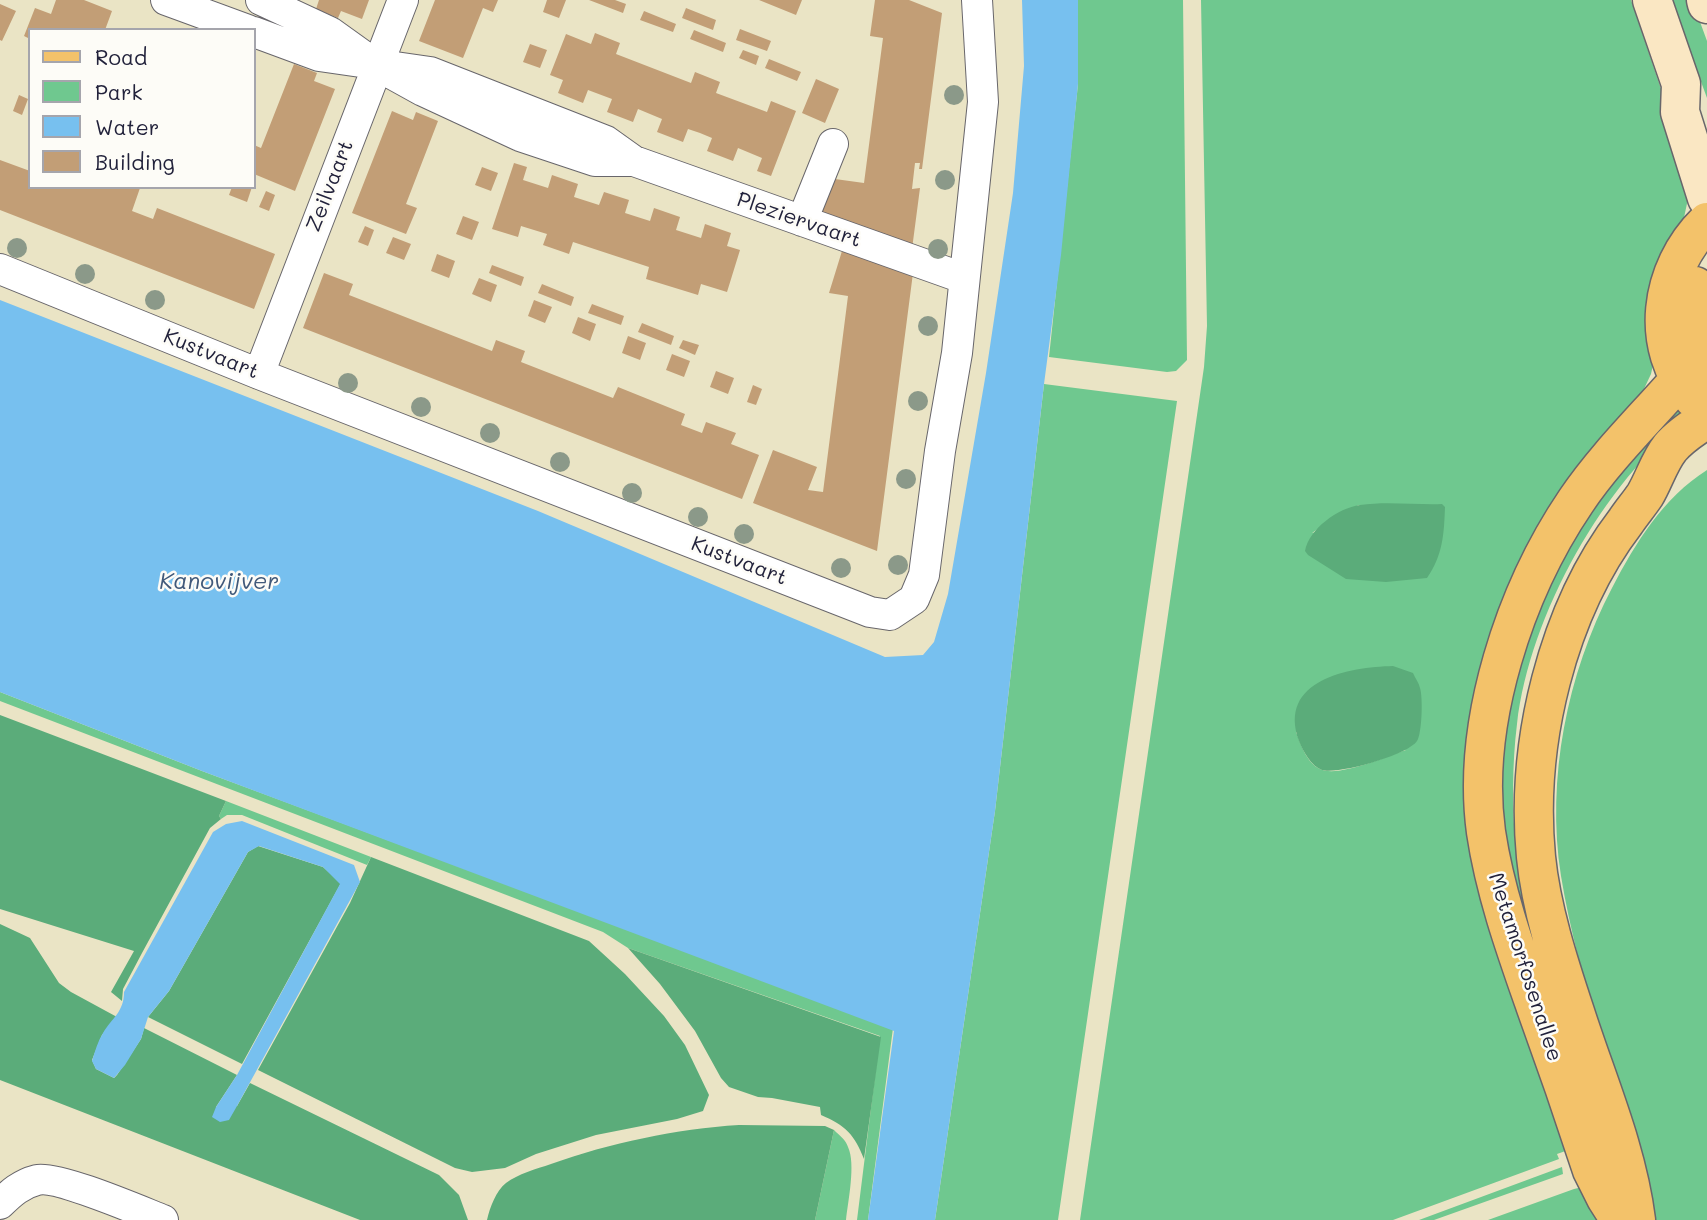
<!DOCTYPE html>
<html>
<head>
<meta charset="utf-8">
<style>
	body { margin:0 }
	#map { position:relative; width:1707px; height:1220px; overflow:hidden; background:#eae4c5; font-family:Mali,sans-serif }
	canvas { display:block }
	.legend { position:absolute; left:28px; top:28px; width:228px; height:161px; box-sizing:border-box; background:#fdfcf7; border:2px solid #a5a5ac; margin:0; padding:9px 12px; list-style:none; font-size:21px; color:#22223b }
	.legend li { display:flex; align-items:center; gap:14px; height:35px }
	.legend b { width:35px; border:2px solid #a5a5ac }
</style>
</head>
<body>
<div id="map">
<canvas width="1707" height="1220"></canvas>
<ul class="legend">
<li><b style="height:9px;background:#f3c26a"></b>Road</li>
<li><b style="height:19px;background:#6fc88f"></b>Park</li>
<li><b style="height:19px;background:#77c0ef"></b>Water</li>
<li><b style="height:19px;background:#c29e76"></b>Building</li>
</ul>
</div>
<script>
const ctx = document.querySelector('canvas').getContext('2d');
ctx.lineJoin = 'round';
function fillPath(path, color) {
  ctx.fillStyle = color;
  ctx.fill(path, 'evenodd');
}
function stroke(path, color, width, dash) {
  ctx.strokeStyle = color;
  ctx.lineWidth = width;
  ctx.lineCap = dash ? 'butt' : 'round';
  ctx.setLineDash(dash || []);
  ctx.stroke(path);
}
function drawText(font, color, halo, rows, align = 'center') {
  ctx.font = font + ' Mali,sans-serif';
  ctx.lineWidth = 5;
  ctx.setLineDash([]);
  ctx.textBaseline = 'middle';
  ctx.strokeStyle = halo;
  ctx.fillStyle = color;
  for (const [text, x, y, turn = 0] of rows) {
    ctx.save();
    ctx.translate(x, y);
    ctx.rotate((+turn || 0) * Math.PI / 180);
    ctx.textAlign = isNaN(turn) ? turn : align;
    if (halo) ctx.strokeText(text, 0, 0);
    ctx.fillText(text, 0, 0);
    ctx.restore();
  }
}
fillPath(new Path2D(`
	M1078,0H1183L1187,360L1176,371L1167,372L1049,357L1078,84Z
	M1201,0H1631L1682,151L1689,194L1651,374L1635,408L1624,426L1472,753L1574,1148L1557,1154L1559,1159L1393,1220H1080L1204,367L1207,326ZM1359,505H1413L1312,533L1341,513ZM1296,732L1406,750C1387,756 1338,778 1320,769C1307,763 1301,745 1296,732Z
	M1671,0H1692L1707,41V98Z
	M1044,384L1177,401L1058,1220H935L995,811Z
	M1680,404L1689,416C1603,484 1530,614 1517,724C1512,764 1512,810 1516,851C1521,894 1534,938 1545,980C1559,1028 1572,1075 1585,1123L1518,939L1497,777L1513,658L1573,526Z
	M1707,470V1220H1651C1634,1159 1616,1097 1599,1036C1585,983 1570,931 1561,876C1546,779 1567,674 1612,588C1636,542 1663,498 1707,470Z
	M0,692L202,771L893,1028L868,1220H857L880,1036L628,948L603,932L0,701Z
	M226,801L371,857L367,865L242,815H227L221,819L219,816Z
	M834,1130C839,1135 846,1140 848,1147C856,1164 848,1201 846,1220H815Z
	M1562,1167L1563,1174L1434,1220H1419Z
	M1587,1186L1604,1220H1488L1574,1189Z`), '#6fc88f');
fillPath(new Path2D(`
	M1442,504L1445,507C1444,534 1443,555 1427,578L1386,582L1346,579L1308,555L1305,551C1309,529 1338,508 1360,505C1386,501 1416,505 1442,504Z
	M1393,666L1413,673C1415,678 1419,683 1420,688C1423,697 1422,733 1417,741C1408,755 1337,775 1322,770C1311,766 1303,751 1299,741C1277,680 1349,667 1393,666Z
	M0,715L226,801L219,816L221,819L210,828L142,953L123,989L122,1001L111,992L134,951L0,909Z
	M258,846L323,867L341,883L242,1064L148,1017L169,991L248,852Z
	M371,857L589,941L625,974L664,1016L685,1045L709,1095L703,1111L677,1119L596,1135L536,1154L505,1168L472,1172L455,1168L258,1070L350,903Z
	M0,924L30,938L59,983L71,992L117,1017L102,1035L92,1060L96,1069L114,1078L117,1075L141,1039L144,1028L237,1075L216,1107L237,1106L250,1083L439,1175L459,1195L468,1220H360L0,1080Z
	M628,948L881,1037L864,1159C855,1135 845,1125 821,1115L820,1107L772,1098L758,1097L729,1087L721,1078L695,1031L660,984Z
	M739,1125L825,1126L834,1130L815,1220H487C490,1207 496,1191 506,1183C518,1174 536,1169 551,1164C610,1143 676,1129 739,1125Z`), '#5bac7a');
fillPath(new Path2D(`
	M1022,0H1078V84L1061,255L1044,384L995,811L935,1220H868L894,1031L202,771L0,692V300L538,511L885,657L923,655L934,642L948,594L986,373L1013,193L1024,66Z
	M242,821L354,865L360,882L237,1106L229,1120L220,1122L212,1117L216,1107L237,1075L340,884L323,867L259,846L248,852L169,991L148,1017L141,1039L125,1065L114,1078L96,1069L92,1061C95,1051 98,1041 103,1033C112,1018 124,1012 124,992L213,832L226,824Z`), '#77c0ef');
fillPath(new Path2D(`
	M56,0H84L112,11L105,30H30V39L24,36L35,8L51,14Z
	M319,0H369L362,19L341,11L338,18L316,9Z
	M435,0H498L493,12L483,8L463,58L419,41Z
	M547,0H566L559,18L543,12Z
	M589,0H615L626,4L623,13Z
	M759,0H802L796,15Z
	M875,0H909L942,13L922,169H919L920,163H915L912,189L920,188L912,249L821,214L835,179L864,183L883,38L870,36Z
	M0,4L16,11L2,41L0,40Z
	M686,8L716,20L713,30L682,18Z
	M644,11L676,24L673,32L640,20Z
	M740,29L771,41L767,51L736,40Z
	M694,30L726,43L723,52L690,39Z
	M595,33L620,43L616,54L691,83L695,72L720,82L716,93L767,112L771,101L796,111L771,176L757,171L762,158L738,148L733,161L707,151L712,138L700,133L688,129L683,142L657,132L662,119L638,109L633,122L607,112L612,99L588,90L583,103L558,93L563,80L550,75L566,34L591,44Z
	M530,44L547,50L540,68L523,62Z
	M743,50L759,56L756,65L739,58Z
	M769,59L801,72L797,81L765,68Z
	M294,64L317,73L314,81L335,89L295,191L254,174V145L261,148Z
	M816,79L839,89L825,123L802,113Z
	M19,95L28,99L22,115L13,111Z
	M392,111L413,120L416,112L438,121L406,204L417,208L406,234L352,213Z
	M0,160L30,171V187H104L109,189L110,187H137L140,188L132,211L153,219L157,208L275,254L254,309L0,210Z
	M514,163L527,167L523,180L548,188L552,175L578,184L574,197L599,205L604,192L629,200L625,213L650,221L654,208L680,217L676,230L701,238L705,224L731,233L727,246L740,250L727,292L701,284L698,295L646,279L649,267L573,242L569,254L543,245L547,234L521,226L518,237L492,229Z
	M482,167L498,173L491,191L475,185Z
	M232,187H252L247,202L229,195Z
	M266,191L275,195L269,211L259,207Z
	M463,216L479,222L472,240L456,234Z
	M365,226L374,230L368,246L358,242Z
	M393,237L411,244L404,260L386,253Z
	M842,251L913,273L877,551L753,503L773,450L817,467L808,490L823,492L848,296L829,293Z
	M437,254L455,261L449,278L431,271Z
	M492,265L524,277L521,286L489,273Z
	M324,273L353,284L349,295L492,351L496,340L525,351L521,362L613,398L618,387L685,414L681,425L702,433L706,422L736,433L731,444L759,455L742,499L303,328Z
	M479,278L497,285L491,302L472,294Z
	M542,284L574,297L571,306L538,293Z
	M534,300L552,307L545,323L528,316Z
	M592,304L624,316L621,325L588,313Z
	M578,317L596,324L590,341L572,333Z
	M642,323L674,336L671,345L638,332Z
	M628,336L646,343L640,360L622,353Z
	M683,340L699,345L695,355L679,348Z
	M672,354L690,361L684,377L666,370Z
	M716,371L734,378L728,394L710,387Z
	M753,385L762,389L756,405L747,402Z`), '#c29e76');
const street = new Path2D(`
	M166,0L248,30
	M261,0L330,32L376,65L423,91L520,136L595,161H634
	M254,32L319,56L430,72L606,141L634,161L963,278
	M802,221L833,144
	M0,269L259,374L870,612L890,615L914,599L924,575L940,451L957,353L983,102L977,0
	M259,374L403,0
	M0,1204C11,1193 21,1184 37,1180C56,1175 140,1211 163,1220`);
const secondary = new Path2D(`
	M1652,0L1681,84L1680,112L1707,198
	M1706,0L1707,4`);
const primary = new Path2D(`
	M1695,286C1684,313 1691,352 1707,375
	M1694,399C1648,347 1659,269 1707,222
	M1620,1220L1606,1198L1592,1170C1574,1115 1555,1060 1535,1005C1515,948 1495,892 1486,832C1471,723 1515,591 1576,501C1605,458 1644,420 1679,380
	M1636,1220C1627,1148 1597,1081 1575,1012C1559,964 1541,908 1536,857C1525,744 1557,611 1626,521C1632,512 1639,504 1645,495C1654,480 1659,462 1670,448C1680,436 1694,427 1707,419`);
stroke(street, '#68666b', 32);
stroke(secondary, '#68666b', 41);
stroke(primary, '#68666b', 41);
stroke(street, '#fff', 30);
stroke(secondary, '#fae7c3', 38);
stroke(primary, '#f3c26a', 38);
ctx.fillStyle = '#8b9989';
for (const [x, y] of [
	[954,95],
	[945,180],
	[17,248],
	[938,249],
	[85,274],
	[155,300],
	[928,326],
	[348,383],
	[918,401],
	[421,407],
	[490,433],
	[560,462],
	[906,479],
	[632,493],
	[698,517],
	[744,534],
	[898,565],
	[841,568]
]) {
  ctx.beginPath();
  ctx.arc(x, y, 10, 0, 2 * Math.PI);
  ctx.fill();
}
drawText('21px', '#22223b', '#fdfcf7', [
	["Zeilvaart",330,186,-69],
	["Pleziervaart",799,220,19],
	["Kustvaart",211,354,22],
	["Kustvaart",739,561,21],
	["Metamorfosenallee",1525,967,72]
]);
drawText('italic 23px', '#40597a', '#fdfcf7', [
	["Kanovijver",219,582]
]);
</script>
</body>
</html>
